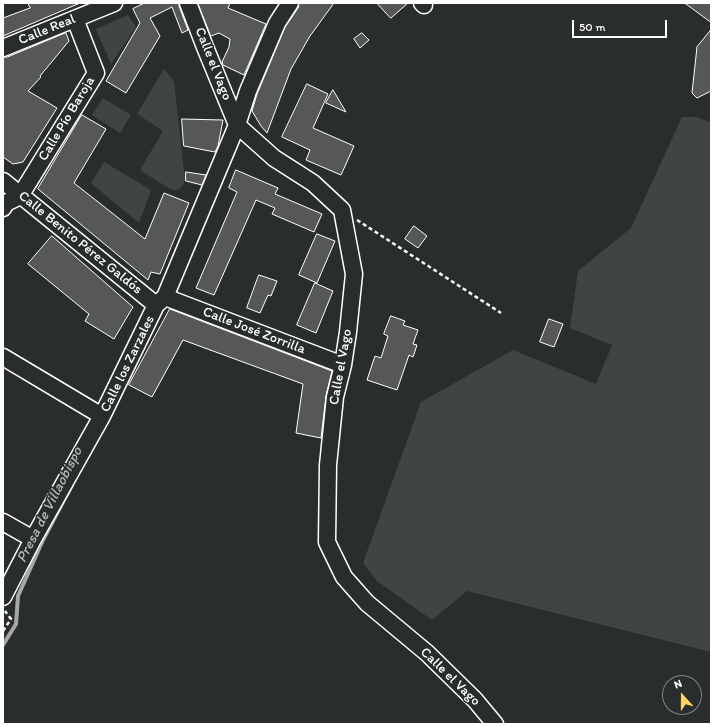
<!DOCTYPE html>
<html>
<head>
<meta charset="utf-8">
<style>
	body { margin:0 }
	#map { position:relative; width:714px; height:727px; overflow:hidden; background:#2a2d2e; font-family:Itim,sans-serif }
	canvas { display:block }
	.frame { position:absolute; inset:0; border:4px solid #fff; pointer-events:none }
	.north { position:absolute; left:662px; top:675px; width:40px; height:40px; box-sizing:border-box; background:#2a2d2e; border:1px solid #7f8182; border-radius:50%; rotate:339deg; font-size:11px; font-weight:700; line-height:16px; text-align:center; color:#fff }
	.north::after { content:''; display:block; margin:auto; width:14px; height:18px; background:#ffd166; clip-path:polygon(50% 0,100% 100%,50% 72%,0 100%) }
	.scale { position:absolute; left:572px; top:20px; width:95px; height:18px; box-sizing:border-box; border:2px solid #fff; border-top:0; padding-left:5px; font-size:12px; line-height:14px; white-space:nowrap; color:#fff; -webkit-text-stroke:3px #2a2d2e; paint-order:stroke }
</style>
</head>
<body>
<div id="map">
<canvas width="714" height="727"></canvas>
<div class="frame"></div>
<div class="north">N</div>
<div class="scale">50 m</div>
</div>
<script>
const ctx = document.querySelector('canvas').getContext('2d');
ctx.lineJoin = 'round';
function fillPath(path, color) {
  ctx.fillStyle = color;
  ctx.fill(path, 'evenodd');
}
function stroke(path, color, width, dash) {
  ctx.strokeStyle = color;
  ctx.lineWidth = width;
  ctx.lineCap = dash ? 'butt' : 'round';
  ctx.setLineDash(dash || []);
  ctx.stroke(path);
}
function drawText(font, color, halo, rows, align = 'center') {
  ctx.font = font + ' Itim,sans-serif';
  ctx.lineWidth = 3;
  ctx.setLineDash([]);
  ctx.textBaseline = 'middle';
  ctx.strokeStyle = halo;
  ctx.fillStyle = color;
  for (const [text, x, y, turn = 0] of rows) {
    ctx.save();
    ctx.translate(x, y);
    ctx.rotate((+turn || 0) * Math.PI / 180);
    ctx.textAlign = isNaN(turn) ? turn : align;
    if (halo) ctx.strokeText(text, 0, 0);
    ctx.fillText(text, 0, 0);
    ctx.restore();
  }
}
fillPath(new Path2D(`
	M128,15L136,27L111,64L96,29Z
	M164,69L174,81L185,180C182,188 178,192 170,189L140,170L163,131L137,114Z
	M103,98L131,115L120,133L92,115Z
	M682,117H697L711,123V652L467,591L432,620L377,581L363,563L421,402L513,350L596,384L612,345L570,328L578,271L631,228Z
	M104,162L151,190L139,223L91,183Z`), '#414445');
stroke(new Path2D(`
	M3,645L16,624L18,596L43,540L72,485`), '#a6a7a7', 4);
const building = new Path2D(`
	M28,3H80L3,36V18L30,8Z
	M145,3H179V6L188,30L182,33L172,7L150,18L160,36L126,93L106,81L140,23L133,9Z
	M198,3H230L228,8L266,24L244,75L223,65L222,62L229,47L230,39L219,33L211,36Z
	M299,3H334L310,36L291,69L267,133L261,126L252,111L257,94L285,27L298,8Z
	M377,3H408L391,18Z
	M685,3H711V22Z
	M711,30V91L697,98L692,93L697,47Z
	M66,33L69,41L40,76L41,77L28,91L57,108L23,162L13,164L3,157V57H7Z
	M362,33L369,40L360,48L354,39Z
	M307,84L328,94L313,128L354,146L341,175L306,160L310,150L282,137Z
	M333,90L346,112L326,103Z
	M82,115L106,129L74,183L145,239L164,193L189,203L160,274L151,272L148,280L38,189Z
	M182,119L223,120L218,146L215,152L184,146Z
	M236,170L278,188L275,194L322,214L314,232L272,214L275,208L256,200L214,295L196,288L237,192L229,188Z
	M186,172L206,175L202,185L186,181Z
	M414,226L427,236L418,248L405,239Z
	M317,234L335,241L317,283L299,275Z
	M52,236L133,307L114,339L85,321L89,314L28,264Z
	M259,275L277,281L271,296L268,295L260,313L247,308Z
	M315,283L333,291L316,333L297,325Z
	M170,309L332,371L326,396L321,438L296,433L303,384L183,340L152,397L129,385Z
	M391,316L405,321L403,325L418,330L413,344L417,345L413,357L409,355L397,390L367,380L375,356L381,358L388,336L384,334Z
	M549,319L563,324L554,347L540,342Z`);
fillPath(building, '#555758');
stroke(building, '#fff', 1);
const minor = new Path2D(`
	M188,3L205,47L237,125L274,158L313,183L342,210L354,274L348,332L343,365L335,397L328,465L327,542L344,577L367,603L427,653L475,700L495,724
	M422,3L424,5
	M3,48L114,3
	M3,181L156,305
	M3,208L6,203L20,196L96,73L75,19
	M165,297L343,365
	M3,357L102,416
	M3,522L33,539
	M3,597L33,539L102,416L156,305L165,297L237,125L248,91L277,23L290,3`);
stroke(minor, '#fff', 19);
stroke(new Path2D(`
	M357,220L501,313
	M3,631L11,619L5,611`), '#fff', 2.5, [4, 3]);
stroke(minor, '#2a2d2e', 16);
drawText('14px', '#fff', '#2a2d2e', [
	["Calle Real",47,30,-22],
	["Calle el Vago",213,64,68],
	["Calle Pío Baroja",67,119,-59],
	["Calle Benito Pérez Galdós",80,243,39],
	["Calle José Zorrilla",254,331,21],
	["Calle los Zarzales",128,364,-64],
	["Calle el Vago",341,367,-80],
	["Calle el Vago",450,677,44]
]);
drawText('italic 15px', '#b4b6b6', '#2a2d2e', [
	["Presa de Villaobispo",50,505,-63]
]);
</script>
</body>
</html>
